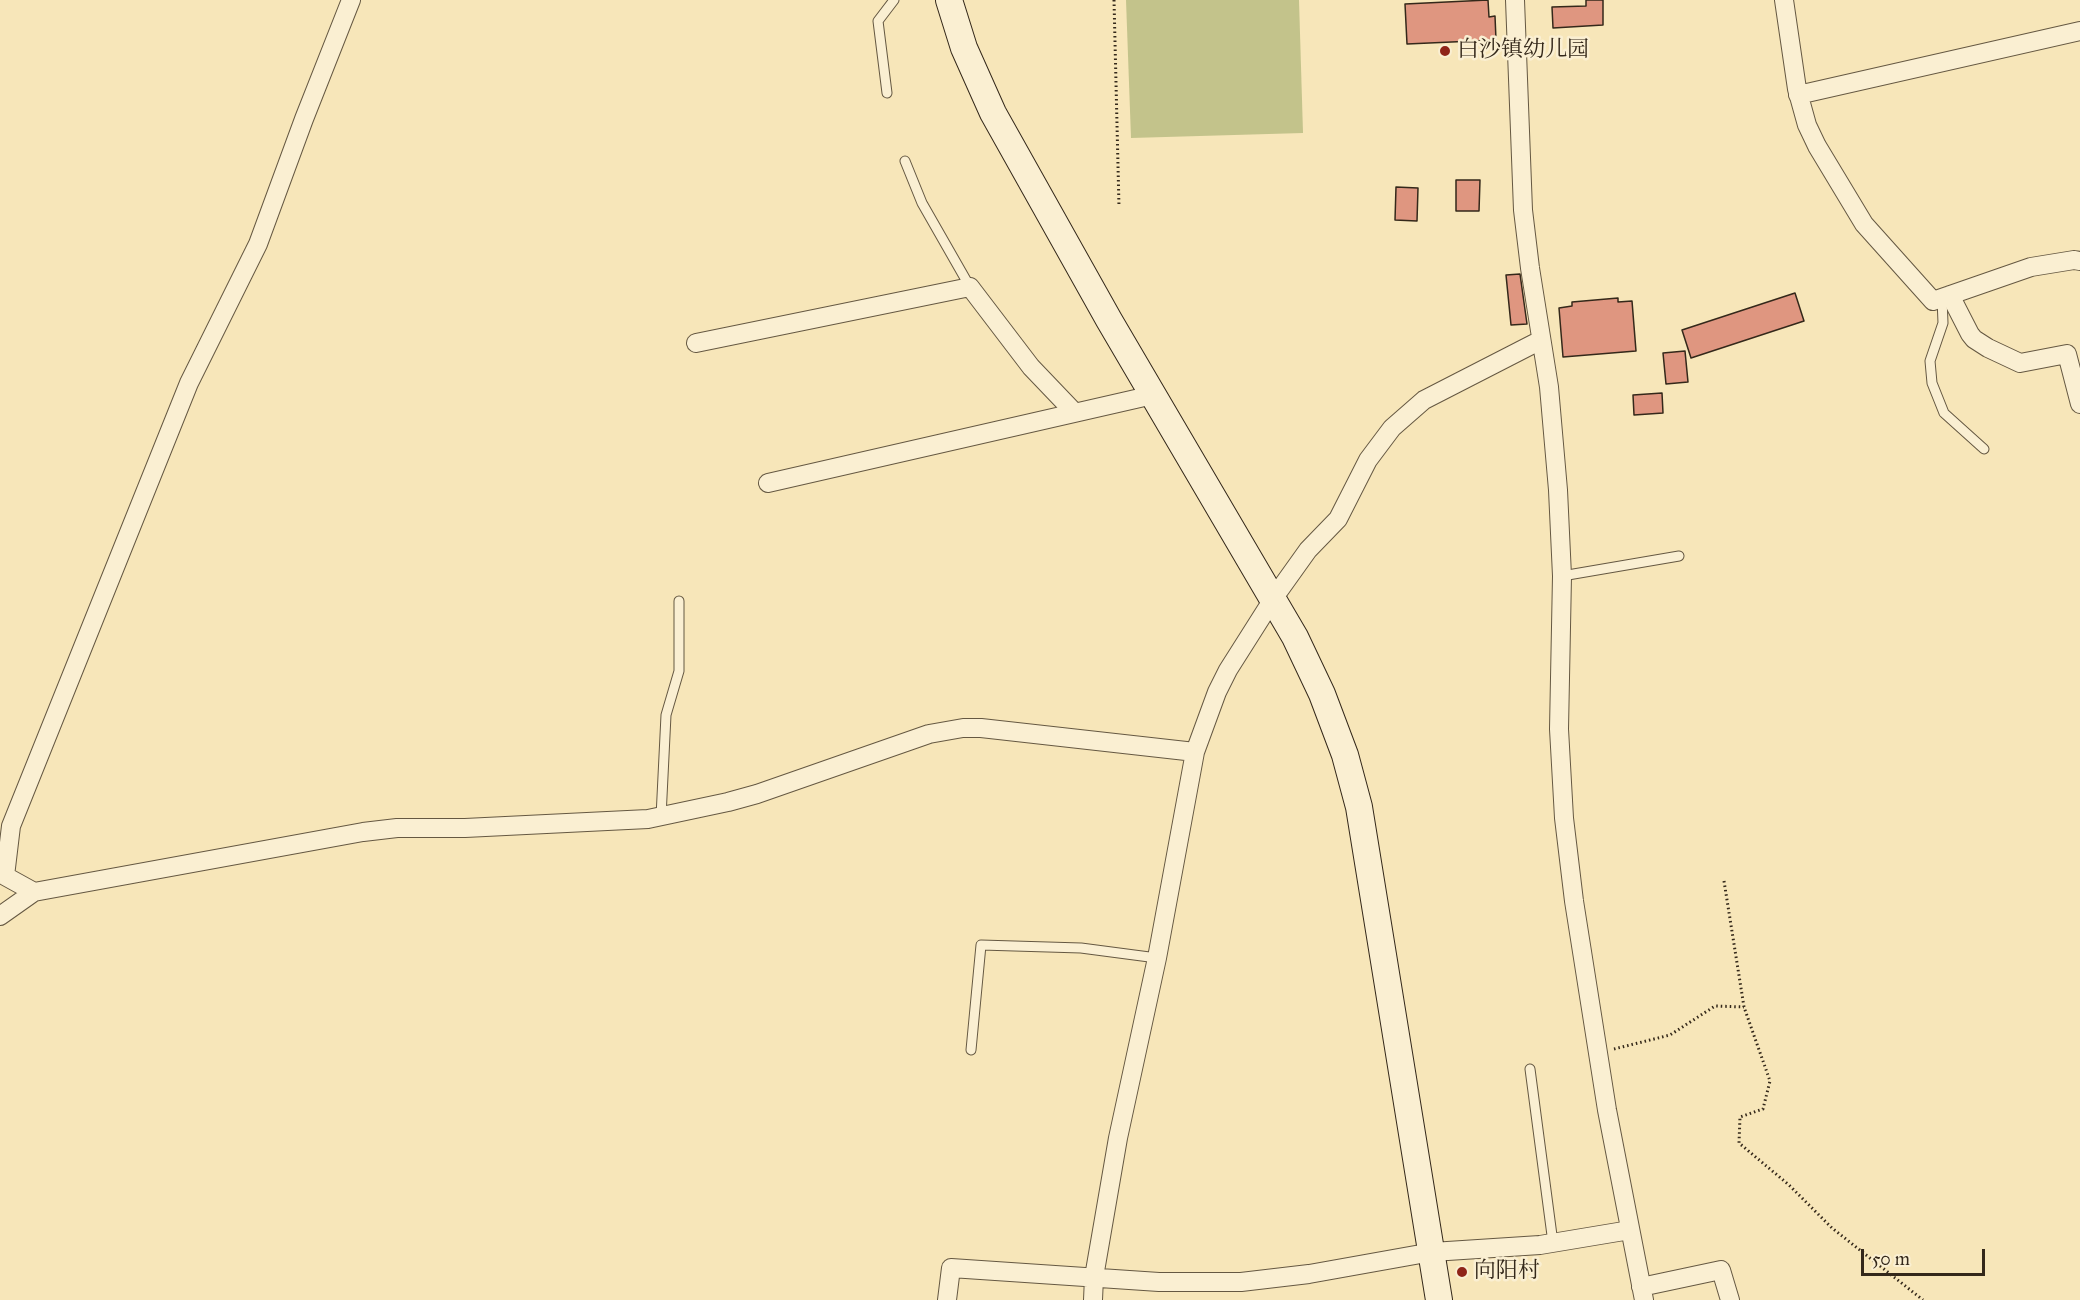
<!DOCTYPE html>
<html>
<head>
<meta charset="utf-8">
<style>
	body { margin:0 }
	#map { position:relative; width:2080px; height:1300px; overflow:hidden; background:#f7e6b9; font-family:"IM FELL Great Primer",serif }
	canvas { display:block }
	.scale { position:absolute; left:1861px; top:1249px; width:124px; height:27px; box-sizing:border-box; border:3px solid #34281a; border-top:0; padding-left:8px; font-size:18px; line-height:21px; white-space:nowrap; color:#34281a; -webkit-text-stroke:4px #faefd2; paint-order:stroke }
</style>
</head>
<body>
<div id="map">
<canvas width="2080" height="1300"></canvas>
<div class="scale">50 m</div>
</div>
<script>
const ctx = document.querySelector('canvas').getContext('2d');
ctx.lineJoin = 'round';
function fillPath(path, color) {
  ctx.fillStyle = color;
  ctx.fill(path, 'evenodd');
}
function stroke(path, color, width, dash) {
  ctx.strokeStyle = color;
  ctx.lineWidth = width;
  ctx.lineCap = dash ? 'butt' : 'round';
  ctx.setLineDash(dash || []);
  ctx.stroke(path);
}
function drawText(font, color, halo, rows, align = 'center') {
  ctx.font = font + ' "IM FELL Great Primer","Noto Serif SC",serif';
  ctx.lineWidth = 5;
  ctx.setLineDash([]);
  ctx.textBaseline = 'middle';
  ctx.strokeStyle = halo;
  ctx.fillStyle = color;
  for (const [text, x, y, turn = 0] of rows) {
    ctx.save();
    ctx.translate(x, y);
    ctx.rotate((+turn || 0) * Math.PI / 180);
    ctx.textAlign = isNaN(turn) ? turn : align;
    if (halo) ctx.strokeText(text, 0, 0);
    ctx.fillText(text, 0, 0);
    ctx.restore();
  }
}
fillPath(new Path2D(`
	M1126,0H1299L1303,133L1131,138Z`), '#c3c38b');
const building = new Path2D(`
	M1488,0L1489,17L1495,16L1496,40L1407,44L1405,4Z
	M1586,0H1603V25L1553,28L1552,7L1586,6Z
	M1456,180H1480L1479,211H1456Z
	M1396,187L1418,188L1417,221L1395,220Z
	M1520,274L1527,324L1511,325L1506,275Z
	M1795,293L1804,321L1691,358L1682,330Z
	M1618,298V302L1632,301L1636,351L1563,357L1559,308L1572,306V302Z
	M1685,351L1688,382L1666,384L1663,353Z
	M1662,393L1663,413L1634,415L1633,395Z`);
fillPath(building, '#df9680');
stroke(building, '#34281a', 1.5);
const lane = new Path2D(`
	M887,93L878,21L894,0
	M905,161L922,203L970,287
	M1942,298L1943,323L1930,361L1932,383L1944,413L1984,449
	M1562,576L1679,556
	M661,817L666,715L679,671V601
	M971,1050L981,945L1081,948L1157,958
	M1530,1069L1553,1243`);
const street = new Path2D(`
	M1515,0L1523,210L1530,268L1549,387L1558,490L1562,576L1559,729L1564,818L1574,901L1607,1110L1644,1300
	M1784,0L1797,89L1807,125L1817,146L1864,224L1933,301L2031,267L2074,260L2080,261
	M1798,95L2080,31
	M1950,295L1970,334L1974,339L1988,348L2020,363L2067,354L2080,404
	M696,343L970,287L1031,367L1074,412
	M768,483L1153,395
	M34,892L5,876L11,826L189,383L258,244L304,119L351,0
	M0,916L34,892L363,832L397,828H465L648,819L728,802L757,794L929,734L963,728H981L1195,752
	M1641,1287L1721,1270L1730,1300
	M947,1300L951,1268L1159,1282H1241L1309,1274L1432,1252L1540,1245L1630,1230
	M1093,1300L1094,1277L1118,1138L1157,958L1195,752L1217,692L1228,670L1273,599L1308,550L1338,519L1368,460L1392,428L1424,400L1541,340`);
const secondary = new Path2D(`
	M949,0L964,48L993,113L1109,320L1295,637L1322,694L1345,755L1359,807L1439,1300`);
stroke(lane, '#655842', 11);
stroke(street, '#655842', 20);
stroke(secondary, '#34281a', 28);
stroke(new Path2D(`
	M1114,0L1119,207
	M1724,881L1744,1007L1770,1081L1763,1109L1740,1117L1739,1143L1789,1185L1832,1228L1923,1300
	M1614,1049L1670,1035L1715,1006L1744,1007`), '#34281a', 3, [1.5, 3]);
stroke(lane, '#faefd2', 9);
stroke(street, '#faefd2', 18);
stroke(secondary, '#faefd2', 26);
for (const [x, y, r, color] of [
	[1445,51,6,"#8f2418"],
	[1462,1272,6,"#8f2418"]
]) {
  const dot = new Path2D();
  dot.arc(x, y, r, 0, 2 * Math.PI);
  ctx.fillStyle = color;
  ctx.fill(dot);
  stroke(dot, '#faefd2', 2);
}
drawText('22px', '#34281a', '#faefd2', [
	["白沙镇幼儿园",1457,51],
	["向阳村",1474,1272]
], 'left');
</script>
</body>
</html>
